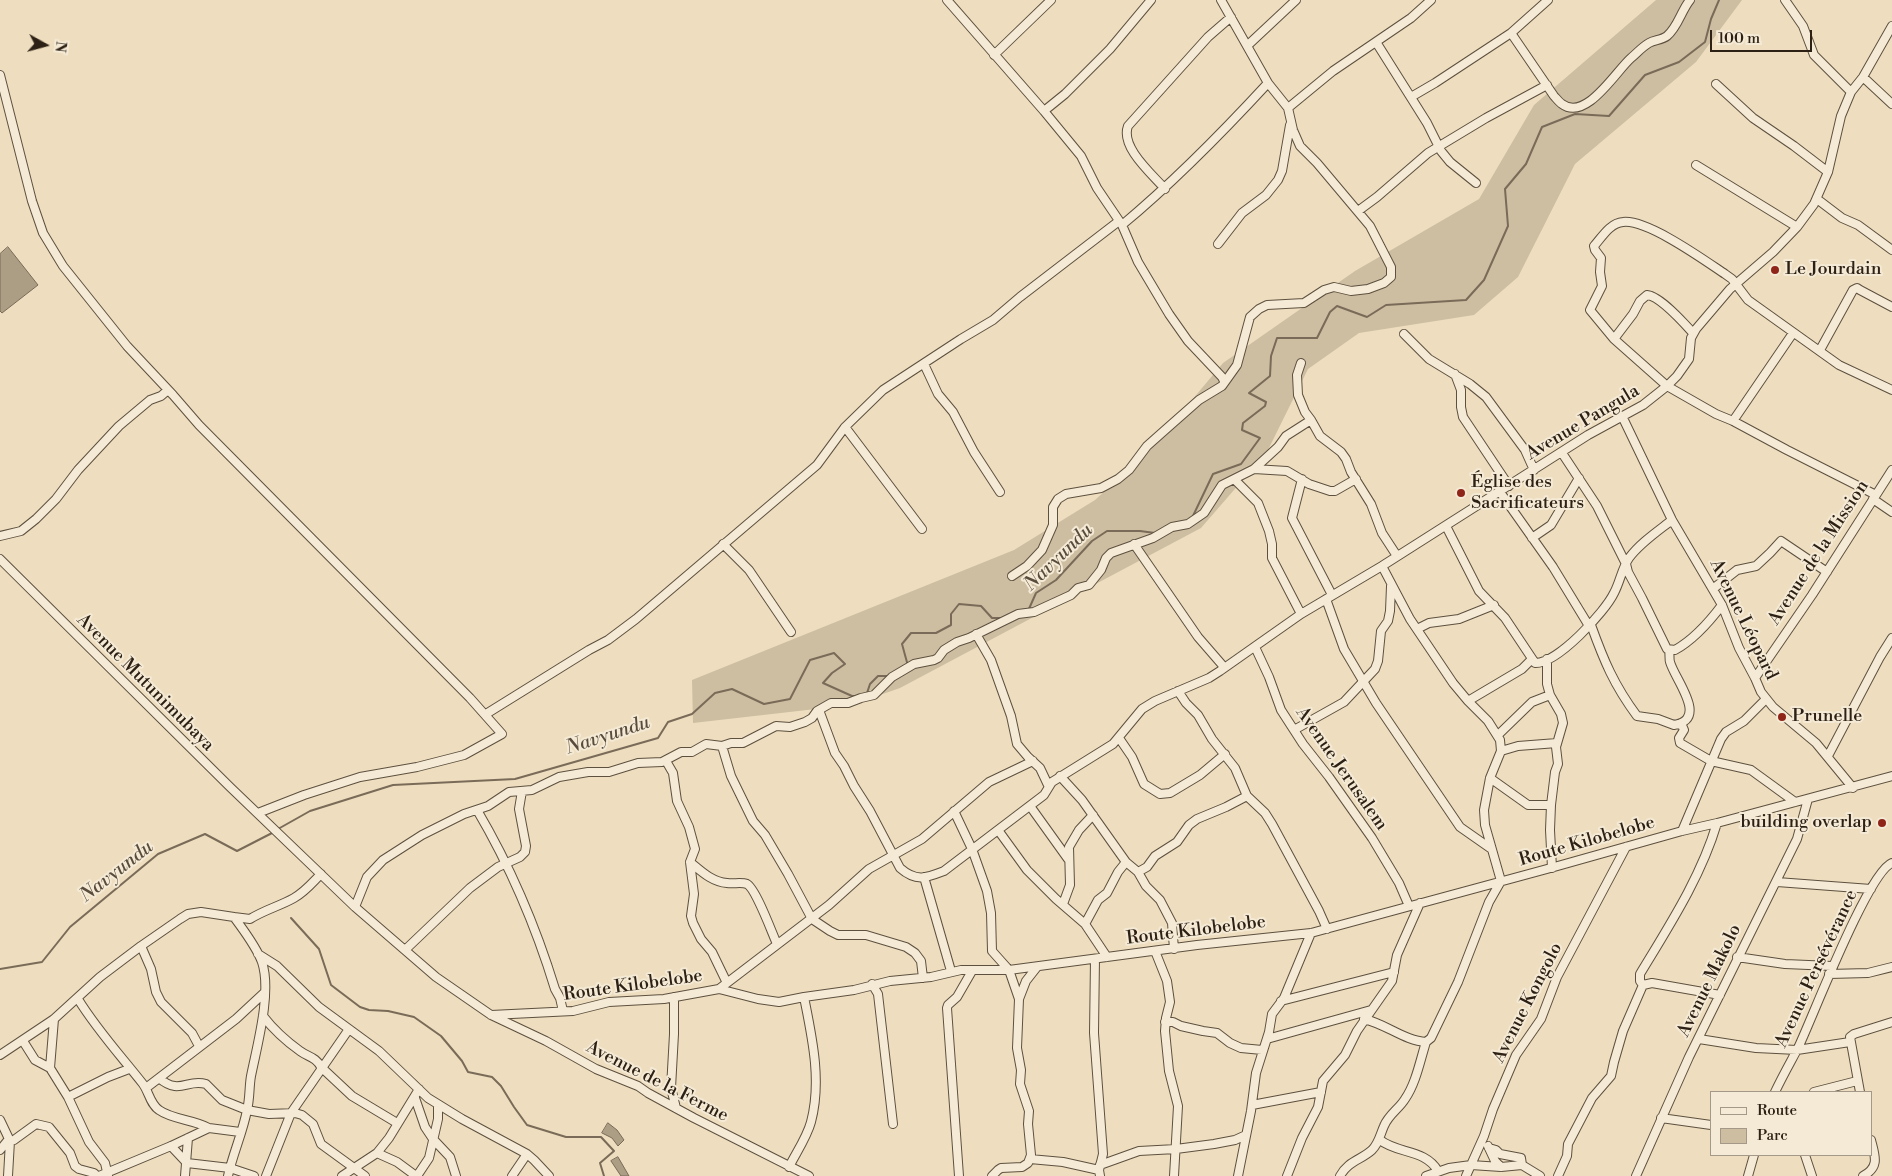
<!DOCTYPE html>
<html>
<head>
<meta charset="utf-8">
<style>
	body { margin:0 }
	#map { position:relative; width:1892px; height:1176px; overflow:hidden; background:#eedebf; font-family:"Libre Bodoni",serif }
	canvas { display:block }
	.legend { position:absolute; left:1710px; top:1091px; width:162px; height:65px; box-sizing:border-box; background:#f4ead5; border:1px solid #a49988; margin:0; padding:6px 9px; list-style:none; font-size:15px; color:#2d2014 }
	.legend li { display:flex; align-items:center; gap:10px; height:25px }
	.legend b { width:25px; border:1px solid #a49988 }
	.north { position:absolute; left:20px; top:20px; width:50px; height:50px; -webkit-text-stroke:4px #f4ead5; paint-order:stroke; rotate:97deg; font-size:14px; font-weight:700; line-height:20px; text-align:center; color:#2d2014 }
	.north::after { content:''; display:block; margin:auto; width:18px; height:22px; background:#2d2014; clip-path:polygon(50% 0,100% 100%,50% 72%,0 100%) }
	.scale { position:absolute; left:1710px; top:30px; width:102px; height:22px; box-sizing:border-box; border:2px solid #2d2014; border-top:0; padding-left:6px; font-size:15px; line-height:18px; white-space:nowrap; color:#2d2014; -webkit-text-stroke:4px #f4ead5; paint-order:stroke }
</style>
</head>
<body>
<div id="map">
<canvas width="1892" height="1176"></canvas>
<ul class="legend">
<li><b style="height:6px;background:#f4ead5"></b>Route</li>
<li><b style="height:14px;background:#cdbea2"></b>Parc</li>
</ul>
<div class="north">N</div>
<div class="scale">100 m</div>
</div>
<script>
const ctx = document.querySelector('canvas').getContext('2d');
ctx.lineJoin = 'round';
function fillPath(path, color) {
  ctx.fillStyle = color;
  ctx.fill(path, 'evenodd');
}
function stroke(path, color, width, dash) {
  ctx.strokeStyle = color;
  ctx.lineWidth = width;
  ctx.lineCap = dash ? 'butt' : 'round';
  ctx.setLineDash(dash || []);
  ctx.stroke(path);
}
function drawText(font, color, halo, rows, align = 'center') {
  ctx.font = font + ' "Libre Bodoni",serif';
  ctx.lineWidth = 4;
  ctx.setLineDash([]);
  ctx.textBaseline = 'middle';
  ctx.strokeStyle = halo;
  ctx.fillStyle = color;
  for (const [text, x, y, turn = 0] of rows) {
    ctx.save();
    ctx.translate(x, y);
    ctx.rotate((+turn || 0) * Math.PI / 180);
    ctx.textAlign = isNaN(turn) ? turn : align;
    if (halo) ctx.strokeText(text, 0, 0);
    ctx.fillText(text, 0, 0);
    ctx.restore();
  }
}
fillPath(new Path2D(`
	M1656,0H1742L1696,62L1575,164L1518,277L1474,315L1359,333L1308,369L1267,452L1201,528L900,688L851,705L693,723L692,680L1014,550L1095,500L1149,451L1223,363L1355,271L1479,199L1534,105Z`), '#cdbea2');
const water = new Path2D(`
	M8,247L38,285L2,313L0,311V254Z
	M608,1123L617,1130L624,1140L618,1146L612,1138L602,1133Z
	M618,1157L629,1176H621L611,1161Z`);
fillPath(water, '#ac9d85');
stroke(water, '#796b58', 1);
stroke(new Path2D(`
	M1192,518L1213,474L1241,464L1260,438L1242,430L1243,423L1265,406L1266,402L1249,393L1270,376L1271,356L1277,338H1317L1330,312L1337,306L1367,317L1386,305L1466,300L1484,280L1508,226L1505,189L1526,164L1542,127L1575,114L1609,116L1645,75L1679,62L1705,42L1711,19L1719,0
	M1165,534L1174,530
	M1028,611L1036,593L1056,580L1092,541L1107,531H1140L1155,533
	M908,666L902,644L911,633H936L951,625V614L959,604L981,606L992,618H1003
	M867,693L870,684L878,676H890
	M278,829L310,811L393,785L515,779L658,738L668,722L692,714L715,693L732,689L764,704L790,699L810,660L834,653L845,664L832,673L823,683L852,696H855
	M291,918L319,949L331,985L360,1007L369,1010L388,1011L414,1017L441,1036L462,1061L468,1072L492,1077L501,1086L514,1107L527,1125L566,1137H601L614,1151L600,1163L604,1176
	M0,969L42,962L70,927L158,854L205,834L237,851L274,832`), '#796b58', 2);
const minor = new Path2D(`
	M947,0L1044,111L1081,156L1097,188L1122,225L1138,262L1169,314L1188,341L1222,377L1224,381
	M1785,0L1803,26L1814,55L1851,92
	M1511,33L1554,96C1556,98 1559,102 1562,104C1586,122 1616,71 1631,58C1637,53 1642,47 1649,43C1654,40 1662,40 1667,36C1678,27 1681,11 1690,0
	M1376,42L1427,123L1441,151L1450,162L1476,183
	M1248,45L1296,0
	M994,55L1051,0
	M0,75L32,201L43,233L63,266L127,346L173,395L199,425L470,698L502,734L464,755L417,767L360,777L304,795L258,813
	M1863,77L1892,104
	M1716,84L1753,118L1794,146L1828,172
	M1411,97L1435,83L1511,33L1548,0
	M1288,108L1333,71L1411,18L1431,0
	M1044,111L1065,94L1110,49L1151,0
	M1696,165L1797,227
	M1165,189C1152,174 1120,147 1128,126L1208,37L1231,17
	M1817,199L1842,218L1858,225L1892,250
	M1358,211L1377,197L1428,153L1486,118L1547,85
	M1122,225C1175,181 1221,134 1268,83
	M1218,244L1242,213L1266,195L1278,180L1282,171L1290,125
	M1404,334L1429,359L1470,384L1486,397L1525,450L1534,470
	M1614,339L1633,314L1640,301L1647,295C1660,296 1684,323 1693,333
	M1820,350L1853,290L1857,288L1860,290L1892,307
	M1301,363L1297,375L1298,395L1305,412L1311,420L1320,436L1341,452L1346,459L1351,472L1371,504L1382,533L1397,556
	M924,364L938,394L953,412L974,452L1000,492
	M1455,374L1461,390V407L1463,417L1509,486
	M1622,416L1672,520L1722,605L1739,648L1755,678L1761,692L1773,707L1816,743L1853,788
	M1733,421L1793,333
	M845,427L922,529
	M1562,453L1597,506L1626,564L1628,572L1642,598L1667,649L1675,650C1693,640 1710,621 1722,605
	M1254,469L1287,471L1309,484L1330,491H1335L1356,479
	M1302,479L1292,518L1332,595
	M1235,480L1258,503L1269,531L1272,544V558L1301,614
	M1500,492L1553,567L1589,626
	M1876,495L1787,450L1733,421L1716,414L1667,386L1614,339L1590,310L1602,286L1600,272L1601,258L1595,250L1594,246C1602,237 1610,223 1623,222C1647,219 1704,260 1725,274L1732,279L1748,300L1839,365L1892,390
	M1873,499L1892,512
	M1446,526L1479,591L1505,618L1535,663C1557,664 1605,612 1614,593C1620,582 1622,568 1629,558C1640,543 1658,531 1672,520
	M0,536L21,531L36,519L56,499L78,470L119,426L150,400L161,396L168,390
	M1532,538L1551,525L1579,478
	M723,544L749,570L791,632
	M1134,544L1198,637L1224,667
	M0,559L230,787L355,907L436,977L491,1015L546,1041L596,1069L638,1086L648,1093L694,1118L809,1176
	M1012,576L1027,566L1042,550L1053,525V507L1058,499L1066,494L1101,488L1118,479L1129,470L1147,446L1165,430L1199,400L1222,386L1237,365L1250,317L1259,309L1267,305L1304,303L1324,290L1334,287L1351,291L1368,289L1384,283L1391,277V267L1370,226L1317,163L1300,146L1293,130L1288,108L1268,83L1221,0
	M1714,588L1737,570L1756,566L1770,553L1781,541L1827,572
	M1326,599L1344,649L1376,703L1460,827L1490,848
	M1591,625C1604,661 1614,685 1637,716L1658,719L1674,725C1709,719 1675,680 1670,662C1669,659 1670,654 1669,650
	M1417,629L1429,623L1459,619L1494,605
	M976,634L991,660L1011,716L1017,744L1028,757L1040,768L1048,785
	M1255,647L1269,677L1281,710L1303,744L1329,777L1372,838L1399,883L1409,906
	M1547,659V684L1550,695L1561,714L1563,723L1556,747L1558,764L1555,772L1551,805L1550,830L1552,868
	M1755,678L1812,595L1892,470
	M1178,691L1186,703L1198,715L1212,739L1235,768L1247,796L1265,813L1272,824L1319,911L1327,929
	M1468,701L1522,669L1532,659
	M819,710L835,753L844,766L854,786L870,811L900,868C916,882 926,878 944,871L1044,795L1052,782L1113,744L1142,709L1155,701L1209,678L1220,671L1301,614L1382,566L1588,435L1643,405L1667,386L1677,376L1689,359L1691,338L1696,329L1730,289L1773,252L1797,227L1814,204L1828,172L1841,116L1851,92L1863,77L1892,26
	M486,714L589,650L608,640L636,619L817,465L845,427L883,390L961,339L993,320L1020,297L1119,221
	M1681,723L1684,730L1679,738L1680,743L1711,761L1751,770L1795,802
	M1294,730L1344,702L1375,669L1378,661L1381,631L1388,621L1390,611L1391,586
	M1498,735L1532,702L1550,695
	M1119,738L1132,757L1144,784L1160,794L1170,793L1200,775L1225,754
	M722,746L731,776L753,821L765,835L788,874L812,919L830,931L838,935H866L906,947L915,953L921,961L923,978
	M1501,751L1518,746L1557,743
	M1828,756L1880,657L1892,638
	M666,761L673,773L677,801L689,827L695,849L690,862L694,894L691,916L693,923L701,939L712,952L727,983
	M1060,776L1082,800L1126,862L1138,872L1146,886L1160,900L1172,923L1174,949
	M1490,778L1528,805H1551
	M1030,806L1068,859
	M477,810C510,866 536,927 555,989L560,998L563,1011
	M954,811L972,849L987,891L991,913L992,951L1009,970L1019,999L1017,1048L1021,1070L1020,1084L1029,1111L1028,1124L1031,1155L1028,1163L1022,1167L1001,1168L998,1170L992,1176
	M998,830L1027,870L1056,899L1085,924L1107,957
	M1682,831L1721,739L1726,732L1744,721L1766,699
	M690,862C701,871 712,882 727,883C733,884 742,882 747,884C756,889 772,933 777,944
	M1138,872L1147,867L1155,856L1177,842L1189,825L1197,819L1226,807L1247,796
	M924,877L951,971
	M1777,882L1871,889
	M1063,904L1070,885L1069,847L1079,830L1093,815
	M355,907L367,877L383,860L422,835L464,814L488,806L509,792L532,790L559,777L588,772H609L638,763L662,762L681,752H692L706,744L722,746L731,743H743L776,726L790,727L805,722L812,718L817,711L831,703H848L861,698L874,695L892,677L914,664L934,660L938,658L944,650L957,642L969,638L1018,614L1034,612L1071,595L1078,588L1089,585L1101,570L1106,558L1111,553L1153,538L1172,527L1188,524L1204,513L1222,485L1254,469L1278,447L1286,436L1311,420
	M234,917L250,919C264,910 280,906 294,898C305,892 312,883 321,874
	M1085,924L1098,900L1107,893L1118,872L1126,862
	M141,946L151,969L156,992L161,1002L192,1033L199,1046
	M405,950L470,888L498,867L520,857L525,852L526,846L519,809L522,791
	M1155,951L1167,981L1170,1002L1166,1018L1165,1031L1169,1071L1178,1106L1174,1176
	M258,954L277,966L319,1007L379,1051L428,1098L462,1119L527,1154L534,1160L549,1176
	M1737,957L1785,964L1832,966
	M1095,959L1094,1033L1103,1154L1099,1170L1100,1176
	M1829,974L1868,973L1892,967
	M872,984L878,994L893,1124
	M1643,985L1640,981V974C1669,926 1701,877 1717,823
	M719,989L829,905L869,869L922,839L989,782L1033,761
	M674,997V1034L671,1088L676,1108
	M78,999C97,1030 121,1056 143,1084C149,1092 150,1104 159,1110C173,1120 193,1119 209,1128
	M1019,999L1026,981L1037,967
	M1281,1001L1394,972
	M491,1015L573,1011L609,1002L664,999L719,989L758,999L779,1002L804,997L854,990L890,981L931,977L961,970H1009L1197,945L1311,933L1547,869L1682,831L1717,823L1892,776
	M263,1016C273,1029 286,1041 300,1051C308,1057 316,1057 321,1067L352,1096L397,1123
	M54,1019L50,1068L68,1097L89,1142L105,1163L108,1176
	M1364,1019C1386,1024 1405,1041 1426,1042L1431,1038L1458,982L1489,902L1501,881L1485,825L1484,810L1490,778L1501,751L1500,740L1488,721L1468,701L1453,683L1410,619L1382,566
	M1165,1022H1173L1181,1026L1203,1031L1217,1033L1230,1043L1241,1048L1262,1050
	M1267,1039L1371,1010
	M1699,1039L1756,1048L1797,1050L1850,1042
	M23,1041L35,1060L50,1068
	M0,1055L54,1019L100,977L141,946L180,919L188,914L201,912L234,917C244,931 256,946 262,962C272,992 257,1046 251,1076C249,1087 250,1099 247,1110C243,1132 233,1153 228,1176
	M159,1078C180,1096 187,1078 206,1084L222,1100L247,1110L269,1114L295,1113L302,1115L313,1124L321,1144L365,1176
	M146,1088L236,1019L264,993
	M1775,1092C1782,1077 1790,1063 1798,1048C1812,1019 1868,872 1892,863
	M1814,1092L1857,1081
	M1860,1092L1850,1037L1854,1034L1892,1022
	M68,1097L108,1077L129,1069
	M415,1098L425,1127L433,1139L450,1157L456,1176
	M1252,1105L1321,1092
	M1661,1118L1711,1125
	M0,1120L10,1141L14,1140L36,1124L49,1127L70,1153L75,1166L79,1169L94,1173L97,1176
	M1380,1140C1398,1154 1425,1149 1438,1171
	M171,1146L187,1163L230,1168L254,1176
	M1488,1146L1495,1161L1501,1167
	M1489,1148L1496,1150L1500,1154L1521,1158L1522,1165
	M0,1150L9,1139
	M377,1153L397,1162L416,1176
	M1805,1155L1812,1176
	M1030,1159L1063,1162L1099,1170
	M1100,1165L1139,1151L1176,1149L1214,1144L1235,1140L1246,1135
	M789,1167C796,1153 807,1137 811,1122C822,1081 812,1037 804,997
	M8,1176L10,1141
	M99,1176L171,1146L209,1128L240,1132
	M185,1176L188,1138
	M266,1176L291,1113L349,1029
	M342,1176L377,1153L389,1138L419,1089
	M417,1176L429,1158L438,1119V1105
	M512,1176L527,1154
	M959,1176L947,1008L948,1005L957,997L972,971
	M1238,1176L1251,1111L1256,1073L1269,1032L1272,1014L1284,998L1311,933
	M1287,1176L1302,1138L1318,1107L1323,1081L1345,1055L1357,1031L1392,981L1397,955L1420,903
	M1340,1176C1348,1161 1361,1160 1372,1150C1379,1143 1380,1135 1384,1126C1389,1114 1399,1109 1405,1099C1416,1083 1420,1061 1426,1042
	M1426,1176L1449,1168L1471,1165L1501,1167L1522,1165L1540,1176
	M1466,1176L1484,1136L1493,1109L1516,1055L1541,1019L1557,977L1626,847
	M1558,1176L1567,1156L1568,1144L1592,1098L1611,1076L1614,1062L1623,1031L1643,985L1652,983L1720,995
	M1636,1176L1689,1057L1797,839L1808,799
	M1748,1176L1754,1155
	M1863,1176C1880,1167 1875,1156 1871,1140`);
stroke(minor, '#5d503f', 10);
stroke(minor, '#f4ead5', 8);
for (const [x, y, r, color] of [
	[1775,270,5,"#8f2418"],
	[1461,493,5,"#8f2418"],
	[1782,717,5,"#8f2418"],
	[1882,823,5,"#8f2418"]
]) {
  const dot = new Path2D();
  dot.arc(x, y, r, 0, 2 * Math.PI);
  ctx.fillStyle = color;
  ctx.fill(dot);
  stroke(dot, '#f4ead5', 2);
}
drawText('18px', '#2d2014', '#f4ead5', [
	["Le Jourdain",1785,270],
	["Église des",1471,483],
	["Sacrificateurs",1471,504],
	["Prunelle",1792,717],
	["building overlap",1872,823,"right"]
], 'left');
drawText('18px', '#2d2014', '#f4ead5', [
	["Avenue Pangula",1583,423,-31],
	["Avenue de la Mission",1819,553,-57],
	["Avenue Léopard",1743,620,64],
	["Avenue Mutunimubaya",145,683,45],
	["Avenue Jerusalem",1341,769,55],
	["Route Kilobelobe",1587,842,-16],
	["Route Kilobelobe",1196,931,-7],
	["Avenue Persévérance",1817,969,-65],
	["Avenue Makolo",1710,981,-64],
	["Route Kilobelobe",633,986,-8],
	["Avenue Kongolo",1528,1003,-63],
	["Avenue de la Ferme",657,1082,27]
]);
drawText('italic 19px', '#594c3c', '#f4ead5', [
	["Navyundu",1059,558,-44],
	["Navyundu",608,736,-18],
	["Navyundu",117,872,-38]
]);
</script>
</body>
</html>
